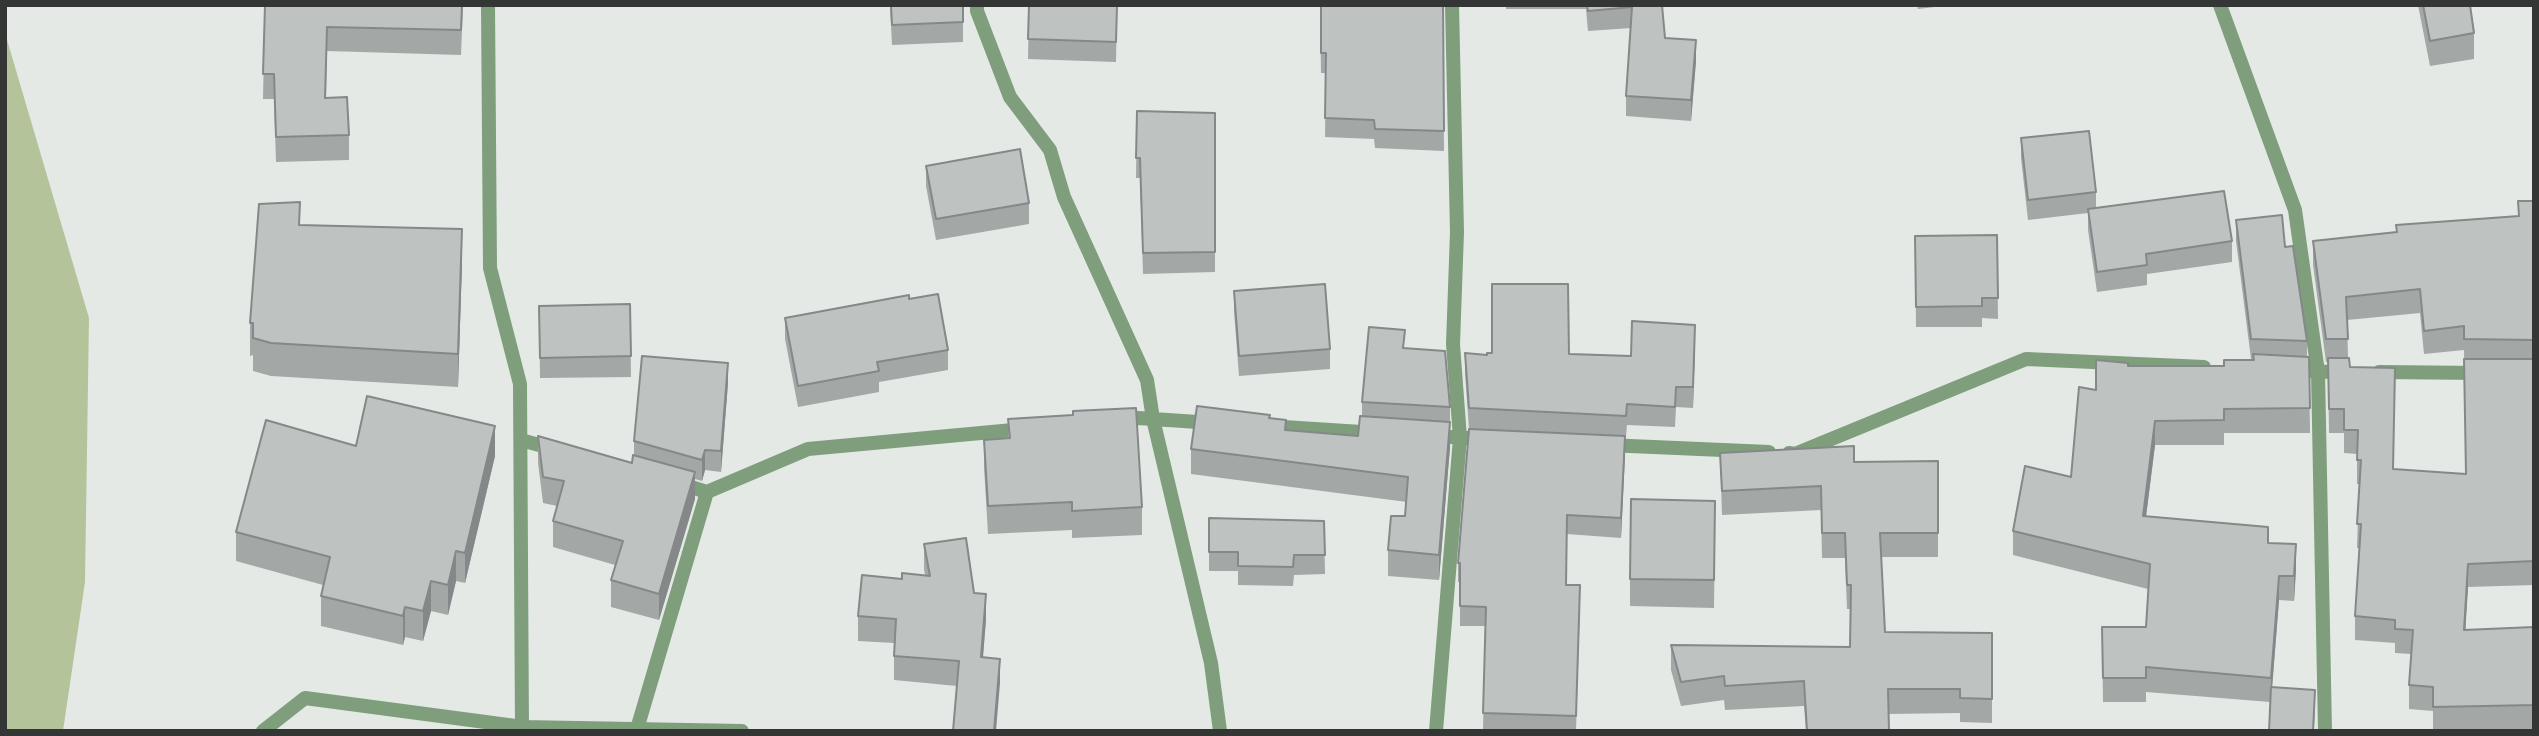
<!DOCTYPE html>
<html>
<head>
<meta charset="utf-8">
<style>
	body { margin:0 }
	#map { position:relative; width:2539px; height:736px; overflow:hidden; background:#e4e9e6; font-family:"IBM Plex Sans",sans-serif }
	canvas { display:block }
	.frame { position:absolute; inset:0; border:7px solid #343635; pointer-events:none }
</style>
</head>
<body>
<div id="map">
<canvas width="2539" height="736"></canvas>
<div class="frame"></div>
</div>
<script>
const ctx = document.querySelector('canvas').getContext('2d');
ctx.lineJoin = 'round';
function fillPath(path, color) {
  ctx.fillStyle = color;
  ctx.fill(path, 'evenodd');
}
function stroke(path, color, width, dash) {
  ctx.strokeStyle = color;
  ctx.lineWidth = width;
  ctx.lineCap = dash ? 'butt' : 'round';
  ctx.setLineDash(dash || []);
  ctx.stroke(path);
}
fillPath(new Path2D(`
	M5,33L89,318L85,582L63,731H5Z`), '#b4c39a');
stroke(new Path2D(`
	M488,5L490,268L520,384L522,731
	M977,5V11L1010,97L1050,150L1064,197L1147,380L1153,419L1211,663L1220,731
	M2220,5L2295,210L2318,372L2325,731
	M2291,371L2344,372
	M2379,372L2481,373
	M1118,420L1138,418L1213,423
	M1268,426L1377,433
	M1432,436L1485,439
	M521,440L557,450
	M1607,445L1769,452
	M1789,453L1795,454L2026,359L2204,367
	M678,483L707,492L808,449L1024,429
	M637,729L707,492
	M263,731L305,698L523,727L742,731
	M1436,731L1460,438L1453,344L1457,232L1452,5`), '#7e9e7c', 14);
fillPath(new Path2D(`
	M265,5H463L461,55L327,51L326,98L349,135V160L276,162L274,99H263Z
	M890,5H963V42L892,45Z
	M1029,5H1117L1116,62L1028,59Z
	M1320,5H1443L1444,151L1375,148L1374,139L1325,137L1326,73H1321Z
	M1506,5H1662L1665,38L1696,61L1691,121L1626,116V96L1631,28L1588,31L1586,9H1506Z
	M1917,5H1951L1918,9Z
	M2418,5H2470L2474,33V59L2430,66Z
	M1137,111L1215,113V272L1143,274L1140,178H1136Z
	M2021,138L2096,192V208L2232,241V262L2147,274V285L2097,292L2088,230V213L2028,220L2021,158Z
	M926,166L1029,203V224L936,240L926,186Z
	M2518,201H2534V585L2468,587L2465,630L2534,627V729L2433,730V711L2409,709V685L2411,654L2395,653V643L2355,640V616L2360,548H2357L2359,484H2357V454L2344,453V433H2329L2328,362H2326L2313,265V241L2396,232V225L2518,217ZM2420,313L2424,354L2464,350L2466,474L2394,469L2350,367L2348,358L2347,320Z
	M2236,220L2307,341V357H2309L2310,433H2224V445H2155L2146,516L2268,543L2296,569L2294,601L2279,600L2272,687L2315,709L2314,731H2269L2270,702L2146,692V702H2103L2102,627H2146L2148,589L2013,555V531L2071,477L2096,390L2128,366H2224L2253,360L2251,359L2236,241Z
	M300,226L462,262L458,387L271,376L253,371V355L250,356V323Z
	M1997,235L1998,319L1982,318V327H1916L1915,236Z
	M1234,291L1330,349V369L1239,376L1234,311Z
	M909,299L948,350V370L879,382V392L798,407L785,339V318Z
	M630,304L631,377L540,378L539,306Z
	M1695,345L1693,408L1676,407L1675,427L1627,425L1626,436H1625L1621,538L1567,534L1566,585L1580,604L1576,731H1483L1485,626H1460V582H1458V563L1469,429L1465,373V353L1487,355L1569,354L1631,356Z
	M1405,348L1450,407V447L1439,580L1388,576V550L1405,516L1407,502L1191,474V449L1270,418L1286,430L1358,436L1362,416V402Z
	M728,383L721,472L705,470L702,481L695,479V499L659,620L611,607V580L615,565L553,547V521L557,506L543,503L538,463V436L632,463L634,455V441Z
	M1008,419L1142,507V535L1072,538V530L988,534L984,467V440L1008,438Z
	M356,446L495,456L465,583L456,581L448,615L431,611L423,641L405,637L403,645L321,626V596L323,585L236,561V532Z
	M1720,453L1854,462L1938,461V557H1881L1885,632L1992,633V723L1960,722V713L1889,714V731H1806L1804,706L1725,710L1724,700L1681,706L1671,670V645L1850,647L1851,609H1847L1845,558H1822L1821,510L1722,515Z
	M1209,518L1324,521L1325,574L1294,575L1293,586L1238,585V571H1209Z
	M1715,529L1714,608L1630,606V579Z
	M924,544L974,593L986,619L983,657L1000,683L957,686L894,680V643L858,641V616L902,579L925,575L924,569Z`), '#a3a8a7');
fillPath(new Path2D(`
	M1696,40V61L1691,121V100Z
	M462,229V262L458,387V354Z
	M1695,325V345L1693,408V387Z
	M728,363V383L721,472V451Z
	M2155,421V445L2143,541V516Z
	M1450,422V447L1439,580V555Z
	M495,426V456L465,583V553Z
	M1625,436V456L1621,538V518Z
	M705,450V470L702,481V460Z
	M695,472V499L659,620V594Z
	M2296,544V569L2294,601V576Z
	M456,551V581L448,615V585Z
	M2468,564V587L2464,653V630Z
	M2279,576V600L2271,702V678Z
	M431,581V611L423,641V611Z
	M986,594V619L981,681V657Z
	M405,607V637L403,645V616Z
	M1000,659V683L996,731H994Z`), '#858888');
const building = new Path2D(`
	M265,5H462L461,30L327,27L325,98L347,97L349,135L276,137L274,74H263Z
	M891,5H963V22L892,25Z
	M1029,5H1117L1116,42L1028,39Z
	M1321,5H1443L1444,131L1375,129L1374,120L1325,118L1326,53H1321Z
	M1587,5H1662L1665,38L1696,40L1691,100L1626,96L1632,7L1588,11Z
	M2423,5H2470L2474,33L2430,41Z
	M1137,111L1215,113V252L1143,253L1140,158H1136Z
	M2089,131L2096,192L2028,200L2021,138Z
	M1020,149L1029,203L936,219L926,166Z
	M2224,191L2232,241L2146,254L2147,265L2097,272L2088,209Z
	M2518,201H2534V340L2464,339V326L2424,331L2420,289L2346,297L2348,339H2326L2313,241L2397,232L2396,225L2519,216Z
	M300,202L299,225L462,229L458,354L271,343L253,338V323H250L259,204Z
	M2282,215L2285,247L2293,246L2307,341L2251,339L2236,220Z
	M1997,235L1998,298H1982V306L1916,307L1915,236Z
	M1325,284L1330,349L1239,356L1234,291Z
	M1492,284H1568L1569,354L1631,356L1632,321L1695,325L1693,387H1676L1675,407L1627,404L1626,416L1469,408L1465,353L1487,355V353H1492Z
	M938,294L948,350L877,362L879,371L798,386L785,318L909,295V299Z
	M630,304L631,356L540,358L539,306Z
	M1369,327L1405,330L1403,348L1445,351L1450,407L1362,402Z
	M2253,354L2309,357L2310,408L2224,409V420L2155,421L2143,516L2268,527V543L2296,544L2294,576H2279L2271,678L2146,667V678H2103L2102,627H2146L2150,564L2013,531L2025,466L2071,477L2079,387L2096,390V360L2128,363V366H2224V360H2254Z
	M642,356L728,363L721,451L705,450L702,460L634,441Z
	M2328,358H2349L2350,367L2395,368L2393,469L2466,474L2464,359H2534V561L2468,564L2464,630L2534,627V705L2433,707V687L2409,685L2413,630L2395,629V620L2355,616L2361,524H2357L2361,460H2357L2358,430H2344V409H2329Z
	M367,396L495,426L465,553L456,551L448,585L431,581L423,611L405,607L403,616L321,596L330,557L236,532L266,420L356,446Z
	M1197,406L1270,415L1269,418L1286,420L1285,430L1358,436L1360,416L1450,422L1439,555L1388,550L1391,516H1405L1408,477L1191,449Z
	M1136,408L1142,507L1072,511V502L988,506L984,440L1010,438L1008,419L1073,415V411Z
	M1469,429L1625,436L1621,518L1567,515L1566,585H1580L1576,716L1483,713L1486,607L1460,606V563H1458Z
	M538,436L632,463L633,455L695,472L659,594L611,580L623,541L553,521L564,481L543,477Z
	M1854,446V462L1938,461V533H1880L1885,632L1992,633V699L1960,698V689H1888L1889,731H1807L1804,681L1725,686L1724,676L1681,682L1671,645L1850,647L1851,585H1847L1845,533H1822L1821,486L1722,491L1720,453Z
	M1631,499L1715,501L1714,580L1630,579Z
	M1209,518L1324,521L1325,555H1294L1293,567L1238,566V552H1209Z
	M966,538L974,593L986,594L981,657L1000,659L994,731H953L959,661L894,656L896,619L858,616L862,575L902,579V573L930,576L924,544Z
	M2271,687L2315,690L2313,731H2269Z`);
fillPath(building, '#bec3c2');
stroke(building, '#858888', 2);
</script>
</body>
</html>
